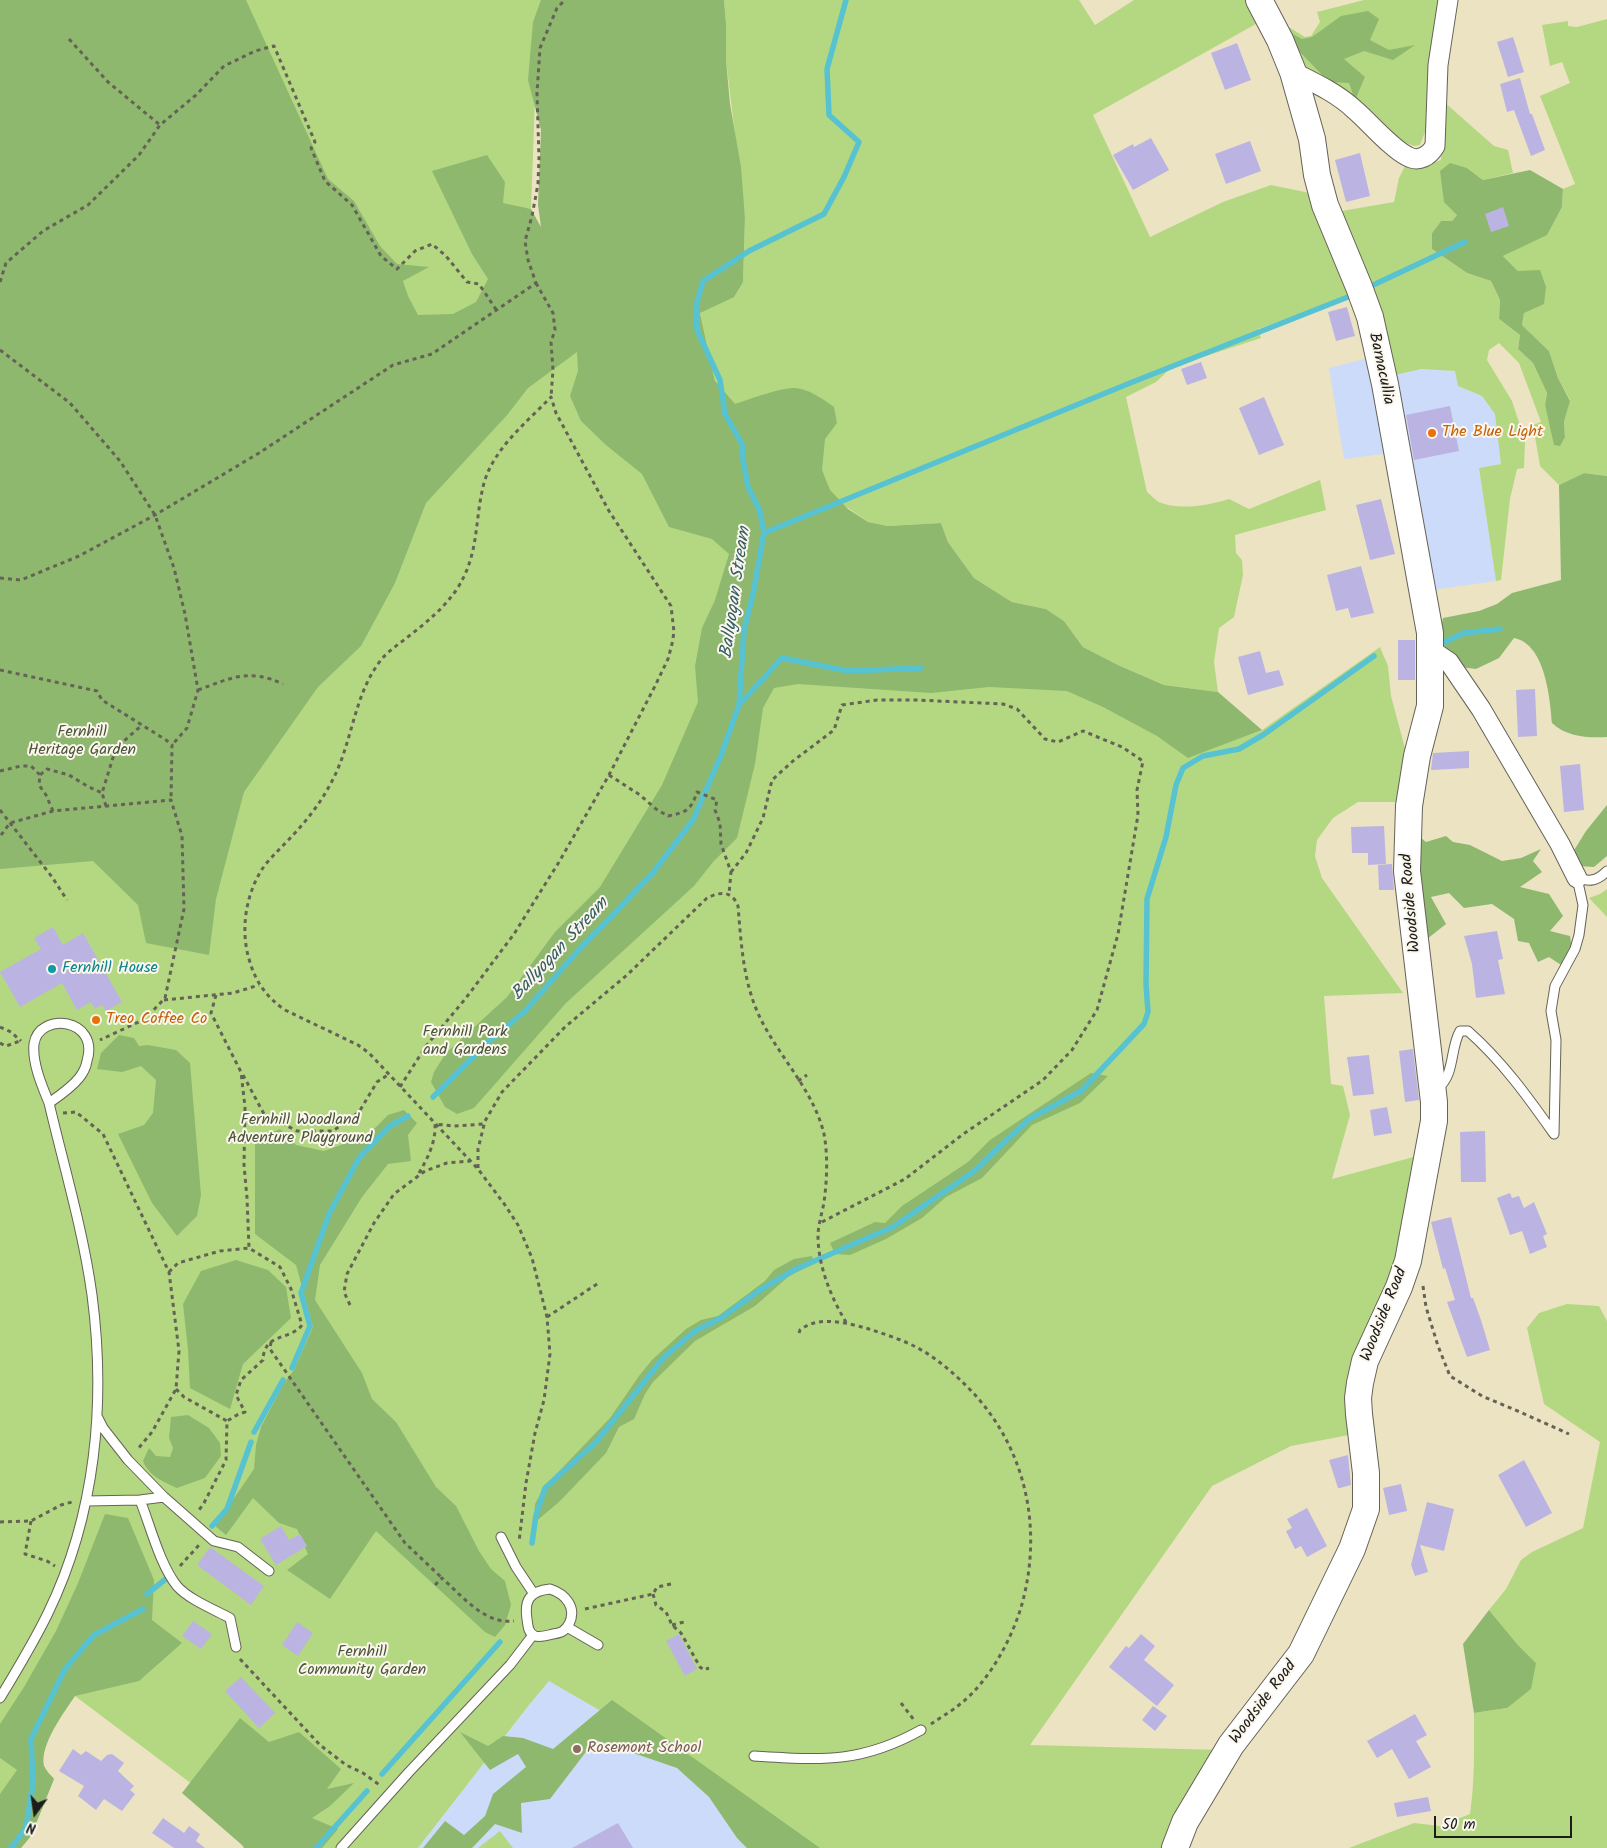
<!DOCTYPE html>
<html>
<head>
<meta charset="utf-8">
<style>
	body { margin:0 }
	#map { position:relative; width:1607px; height:1848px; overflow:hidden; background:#ece3c3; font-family:Kalam,sans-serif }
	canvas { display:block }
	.north { position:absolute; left:10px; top:1788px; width:50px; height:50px; -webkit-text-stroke:4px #fbf7ec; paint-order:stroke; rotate:194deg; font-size:14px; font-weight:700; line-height:20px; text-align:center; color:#1c1c1c }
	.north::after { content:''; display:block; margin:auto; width:18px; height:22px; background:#1c1c1c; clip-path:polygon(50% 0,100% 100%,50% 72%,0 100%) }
	.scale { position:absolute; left:1434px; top:1816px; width:138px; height:22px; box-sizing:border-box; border:2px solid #1c1c1c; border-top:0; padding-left:6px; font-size:15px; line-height:18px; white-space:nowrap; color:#1c1c1c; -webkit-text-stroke:4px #fbf7ec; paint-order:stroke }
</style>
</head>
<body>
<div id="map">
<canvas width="1607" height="1848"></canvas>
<div class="north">N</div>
<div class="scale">50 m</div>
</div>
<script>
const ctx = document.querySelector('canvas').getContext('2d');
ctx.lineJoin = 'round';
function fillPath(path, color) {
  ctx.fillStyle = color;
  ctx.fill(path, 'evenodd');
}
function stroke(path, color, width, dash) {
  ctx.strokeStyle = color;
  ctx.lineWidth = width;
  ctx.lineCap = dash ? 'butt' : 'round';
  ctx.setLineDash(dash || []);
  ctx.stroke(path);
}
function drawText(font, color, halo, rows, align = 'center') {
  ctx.font = font + ' Kalam,sans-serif';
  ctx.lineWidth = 4;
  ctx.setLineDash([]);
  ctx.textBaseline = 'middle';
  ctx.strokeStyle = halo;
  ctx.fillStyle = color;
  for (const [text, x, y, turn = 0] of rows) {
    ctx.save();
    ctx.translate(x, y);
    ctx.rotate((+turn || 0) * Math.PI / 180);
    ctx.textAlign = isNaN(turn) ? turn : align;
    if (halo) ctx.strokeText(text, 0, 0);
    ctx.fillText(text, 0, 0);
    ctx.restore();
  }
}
fillPath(new Path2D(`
	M1372,357L1391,453L1344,459L1329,368Z
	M1421,369L1455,371L1458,386L1482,396L1495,414L1501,464L1479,468L1496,581L1432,590L1391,376Z
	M549,1681L599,1710L717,1789L798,1848H418L529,1705Z`), '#ccdbfa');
fillPath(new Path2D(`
	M0,0H550L538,18L531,209L494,206L547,280L1070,684L1195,755L1262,730L1380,647L1388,666L1391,696L1406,752L1400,802H1358L1333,818L1317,840L1315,856L1322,878L1403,993L1324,996L1331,1084L1343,1086L1350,1115L1332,1179L1421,1155L1405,1242L1349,1435L1291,1446L1212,1486L1030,1745L1221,1750L1163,1848H798L717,1789L599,1710L549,1681L529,1705L418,1848H277L75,1696C64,1712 39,1746 44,1766C46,1771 51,1775 54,1779L31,1836L21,1848H0Z
	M724,0H1079L1095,25L1134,0H1252L1263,20L1093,115L1150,237L1223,202L1271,185L1310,193L1353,295L1258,329L1261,338L1172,367L1156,382L1126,397L1147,492C1151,495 1155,500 1159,502C1178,511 1210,505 1229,499L1249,509L1320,480L1326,510L1235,535L1236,553L1242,560L1243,575L1234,617L1219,628L1214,662L1218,692L1164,685L1118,665L1083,647L1064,621L1046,609L1012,602L974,578L948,542L941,523L888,526L868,522L724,421L700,313L743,282L745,218L726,60V23Z
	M1364,0H1441L1428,124L1420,145L1414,146L1398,140L1301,66L1287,26L1305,37L1311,36L1320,22L1317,12Z
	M1607,19V476L1584,473L1559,485L1540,466L1533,425L1541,422L1519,363L1499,343L1489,350L1487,360L1512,401L1525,441L1524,468L1517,469L1510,499L1501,580L1496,581L1479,468L1501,464L1495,414L1482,396L1458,386L1455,371L1421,369L1391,376L1336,212L1394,202L1399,178L1406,164L1423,166L1441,160L1443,101L1494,146L1508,150L1513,173L1483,180L1467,168L1457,215L1452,221H1441L1432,233V249L1467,273L1491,281L1500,300L1499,319L1520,335L1518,349L1533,363L1547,393L1545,405L1549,421L1565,437L1564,422L1570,400L1558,378L1549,351L1522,325L1524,313L1518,271L1503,256L1547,234L1562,207L1563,189L1575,184L1540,96L1570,83L1562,62L1550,66L1542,25L1568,21V26L1577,27Z
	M1607,889V917L1589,898L1600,894Z
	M1567,1304L1599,1306L1607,1321V1848H1349L1414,1823L1440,1826L1470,1814C1475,1780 1474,1747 1474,1713L1507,1708L1536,1663L1518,1645L1489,1610L1506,1589L1521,1560L1532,1552L1583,1528L1600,1442L1544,1404L1527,1328L1539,1313Z
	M500,1831L513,1848H478Z`), '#b4d881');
fillPath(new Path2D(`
	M0,0H246L328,179L354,201L380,246L397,264L429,267L403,281L408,296L418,315L453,314L476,302L488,279L472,254L432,171L487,155L505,182L503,203L531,209L541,227L538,205L541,130L528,80L533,22L541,0H724L726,23V60L730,104L741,167L745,218L743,282L734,297L700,313L715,381L735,404C750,399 779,388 795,388C809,389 823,399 834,407L837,423L825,439L822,470L830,490L848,509L868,522L888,526L941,523L948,542L974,578L1012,602L1046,609L1064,621L1083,647L1118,665L1164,685L1218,692L1262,730L1188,758L1157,736L1103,707L1067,691L989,687L931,693L798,684L774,688L763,708L755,764L737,838L713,862L694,886L566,1003L474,1108L457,1114L445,1107L431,1082L434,1072L446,1053L507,997L555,932L600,887L662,785L698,702L695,666L702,628L715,600L729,554L712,539L669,527L642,474L606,445L581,421L570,396L578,371L577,352L528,388L508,414L426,503L395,583L361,646L318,687L244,792L216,899L209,955L146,943L138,905L93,861L0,869Z
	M1368,11L1379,19L1370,40L1389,50L1415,45L1393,60L1364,51L1344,59L1365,77L1355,100L1349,83L1329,82L1298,50L1291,33L1302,39L1312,37L1341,16Z
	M1450,163L1467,168L1483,180L1530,170L1563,189L1562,207L1547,235L1503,256L1518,271L1540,270L1546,287L1544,304L1524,313L1522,325L1549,351L1558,378L1570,401L1564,422L1565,437L1560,446L1554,445L1545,405L1547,393L1533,363L1518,349L1520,335L1499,319L1500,300L1491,281L1467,273L1432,249V233L1441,221H1452L1457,215L1444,202L1440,171Z
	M1584,473L1607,476V737C1587,738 1567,737 1552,723C1550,697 1545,644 1514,638L1499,658L1476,669L1460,667L1448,653L1439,636L1443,618L1479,611L1497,604L1512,593L1561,580L1559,485Z
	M1607,805V856L1594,867L1578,866L1573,852L1586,831Z
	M1446,836L1453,842L1470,845L1502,861L1521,858L1541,849L1533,861L1542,872L1520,887L1549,894L1563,916L1550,931L1570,936L1572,948L1561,965L1549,957L1538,962L1529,943L1518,941L1514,919L1492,904L1464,908L1449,893L1431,897L1446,924L1422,943L1415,884L1420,837L1426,842Z
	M119,1035L134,1038L139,1046L148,1045L176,1050L190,1063L201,1195L197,1216L177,1236L152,1203L118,1134L144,1125L153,1113L156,1080L141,1066L122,1072L97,1069L101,1053Z
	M1091,1073L1108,1076L1080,1103L1032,1125L982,1178L946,1197L922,1218L886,1239L850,1255L835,1254L830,1243L875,1222L885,1223L902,1206L968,1162L990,1140Z
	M404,1110L417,1123L408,1135L411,1161L388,1164L362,1197L320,1265L315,1300L362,1373L372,1399L396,1422L436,1487L456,1506L479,1551L491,1569L505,1581L511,1605L505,1625L495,1637L485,1632L376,1531L330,1599L287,1570L308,1554L297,1529L279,1523L253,1498L226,1535L215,1526L254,1469L256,1445L261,1427L284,1383L294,1370L313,1327L296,1265L255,1234V1139L280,1129L296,1145L324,1151L349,1142L370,1133L388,1115Z
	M812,1256L814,1264L789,1276L755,1306L695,1341L653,1382L645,1394L634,1419L619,1427L606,1453L559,1502L534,1523L535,1504L544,1487L610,1418L639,1376L652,1360L686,1329L701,1320L718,1316L765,1281L774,1270L794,1259Z
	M236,1260L268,1270L286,1287L291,1318L243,1364L230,1409L190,1388L188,1350L183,1304L201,1271Z
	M188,1415L209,1428L220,1443L221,1456L205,1478L177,1488C162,1481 149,1476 143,1461L149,1448L156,1456L170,1457L173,1448L169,1438L171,1417Z
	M105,1514L128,1518L154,1580L152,1620L182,1643L139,1681L75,1696C64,1712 39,1746 44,1766C46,1771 51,1775 54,1779L31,1836L21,1848H0V1794L17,1770L0,1758V1724L24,1687L56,1631L78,1583Z
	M1489,1610L1518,1645L1536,1663L1531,1689L1507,1708L1474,1713L1463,1644Z
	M612,1700L820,1848H747L737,1838L709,1797L677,1768L595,1740L550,1799L521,1803L522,1833L495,1824L472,1848H423L445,1821L464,1835L485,1816L493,1794L526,1767L518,1754L490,1770L460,1732L488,1746L503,1736L523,1738L553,1749Z
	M240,1718L269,1742L299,1732L341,1769L327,1789L354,1783L330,1806L312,1818L338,1829L322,1848H244L242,1845L182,1793Z`), '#8fb86f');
stroke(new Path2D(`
	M1371,286L1465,242
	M764,533L1130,383L1353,295
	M1440,644L1464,633L1500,629
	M739,705L782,658L848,671L921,668
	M433,1097L487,1043L524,1012L576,953L652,874L693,820L720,758L739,705L744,630L753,594L764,533L760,511L748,487L743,460L742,444L725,414L720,380L697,330L696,306L703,281L749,251L824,214L844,177L859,142L829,115L827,69L846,0
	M292,1368L310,1326L301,1293L329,1214L359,1158L390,1126L408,1116
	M254,1432L283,1380
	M212,1526L227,1509L251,1442
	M532,1543L536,1515L545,1488L596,1442L664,1357L695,1331L721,1318L760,1290L796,1269L893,1227L973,1172L1029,1119L1081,1091L1144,1024L1148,1012L1146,984L1147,899L1166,837L1176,785L1183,768L1203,756L1239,749L1263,735L1374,656
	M147,1594L167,1578
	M382,1774L500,1642
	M11,1848L26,1828L33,1783L31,1739L65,1669L94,1635L143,1609
	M316,1848L367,1791`), '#57c2d1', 5.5);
fillPath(new Path2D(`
	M1513,37L1524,72L1508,77L1497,42Z
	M1237,43L1251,80L1225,90L1211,53Z
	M1520,78L1530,114H1532L1545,150L1531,156L1514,110L1507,112L1500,84Z
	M1151,138L1169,170L1133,190L1113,155L1133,144L1134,147Z
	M1250,141L1261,171L1226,184L1215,154Z
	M1360,153L1370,196L1346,202L1335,160Z
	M1503,207L1509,226L1491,232L1485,214Z
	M1347,307L1355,336L1336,341L1328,312Z
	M1201,362L1207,378L1187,385L1181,369Z
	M1264,397L1284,445L1259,455L1239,408Z
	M1450,406L1459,451L1414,460L1406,415Z
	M1381,499L1395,554L1370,560L1356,505Z
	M1361,566L1374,613L1351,618L1348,608L1336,611L1327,575Z
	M1398,640H1415V680H1398Z
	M1260,651L1266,673L1279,670L1284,685L1248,695L1238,657Z
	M1535,689L1537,736L1518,737L1516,690Z
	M1469,751V768L1431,770L1433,753Z
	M1580,764L1584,810L1564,812L1560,766Z
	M1384,826L1386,864L1368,865V853H1352L1351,827Z
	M1392,864L1394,890H1379L1378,865Z
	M53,927L63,945L83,933L122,1002L106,1011L102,1005L95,1009L91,1002L77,1010L62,983L20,1007L0,972L41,949L34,938Z
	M1497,931L1503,959L1498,960L1505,994L1476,998L1472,964L1464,936Z
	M1413,1049L1419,1100L1405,1102L1399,1051Z
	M1369,1055L1374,1094L1353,1096L1347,1057Z
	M1387,1107L1392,1133L1374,1136L1370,1110Z
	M1485,1131L1486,1182H1461L1460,1132Z
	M1510,1193L1512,1198L1519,1196L1524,1208L1534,1202L1547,1234L1543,1236L1547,1247L1530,1254L1522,1231L1510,1235L1497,1198Z
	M1451,1217L1471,1298H1473L1481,1320L1490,1350L1467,1357L1447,1302L1455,1300L1445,1268L1443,1269L1431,1222Z
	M1348,1455L1351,1485L1340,1488H1338L1329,1460Z
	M1524,1460L1552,1513L1526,1527L1498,1475Z
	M1401,1484L1407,1511L1389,1515L1383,1488Z
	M1427,1502L1454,1509L1444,1551L1420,1545L1428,1572L1415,1576L1411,1565Z
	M1307,1508L1327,1546L1307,1557L1301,1546L1295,1549L1286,1531L1292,1528L1287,1519Z
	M281,1526L289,1540L300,1534L307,1546L276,1565L260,1539Z
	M210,1547L264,1586L251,1605L197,1565Z
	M193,1621L212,1634L201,1649L182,1636Z
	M297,1622L313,1633L298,1656L282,1645Z
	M679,1634L697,1669L685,1676L666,1641Z
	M1141,1634L1155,1646L1144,1660L1174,1685L1157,1706L1109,1667L1126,1646L1129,1648Z
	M241,1677L275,1713L259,1728L225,1691Z
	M1153,1706L1167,1716L1155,1731L1142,1720Z
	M1415,1714L1427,1735L1416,1741L1431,1767L1409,1779L1392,1749L1377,1758L1367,1741Z
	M73,1749L81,1755L86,1751L101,1761L107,1755L112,1754L124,1763L118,1771L134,1786L130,1790L135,1794L122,1811L104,1799L96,1810L78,1796L84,1786L59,1771Z
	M1428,1797L1431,1811L1397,1817L1394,1803Z
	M163,1818L184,1833L189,1826L200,1834L196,1841L205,1848H174L152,1833Z
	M618,1823L633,1848H572Z`), '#bbb4e2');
const lane = new Path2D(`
	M1577,878C1590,882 1597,881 1607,871
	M1438,1088C1455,1075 1450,1048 1460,1031H1468C1502,1061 1528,1097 1554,1134
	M1554,1134L1556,1040L1551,1011L1555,986L1575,949L1579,935L1583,905L1577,878
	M98,1418L103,1428L128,1460L164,1497L214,1541L238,1547L269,1571
	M140,1500C150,1525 160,1565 177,1586C188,1599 215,1610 230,1618L236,1647
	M86,1501L140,1500L164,1497
	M501,1537L516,1567L534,1594
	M550,1589C566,1594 577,1608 569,1624C565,1631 561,1633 553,1634C548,1635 541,1638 535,1636C528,1633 528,1626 527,1619C524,1600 530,1591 550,1589Z
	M567,1627L598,1645
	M0,1698C17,1670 34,1642 48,1613C96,1514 106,1402 92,1295C83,1230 64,1167 49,1103C42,1086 32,1063 34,1044C39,1011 100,1018 87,1061C86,1067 83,1073 79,1078C71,1088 59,1096 49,1103
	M754,1756C821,1760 860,1764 921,1730
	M341,1848L409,1772L510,1665L533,1635`);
const street = new Path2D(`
	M1293,72C1315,83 1337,93 1355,110C1369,122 1391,148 1407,156C1419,163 1429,156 1435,146L1438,65L1448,0
	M1431,650L1449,662L1481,709L1560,844L1577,878`);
const secondary = new Path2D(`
	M1175,1848L1185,1822L1231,1745L1301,1654L1352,1549L1366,1509V1473L1359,1414L1358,1398L1360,1383L1365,1361L1399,1287L1408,1261L1434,1121V1102L1407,871L1409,806L1417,756L1430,706V633L1385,384L1370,317L1359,287L1325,205L1317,175L1312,139L1293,72L1280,40L1259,0`);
stroke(lane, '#656256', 11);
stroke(street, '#656256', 21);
stroke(secondary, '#656256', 28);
stroke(new Path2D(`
	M69,39L108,82L160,125
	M0,282L6,263L43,231L88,205L139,155L160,125L196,95L224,66L255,51L274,46L315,142L311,148L325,181L352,205L381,256L397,269L415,251L432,244L446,256L467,282L479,284L497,311
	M536,283L553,313L555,330L551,342L553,370L551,397
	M0,350L70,403L120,461L155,515L174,568L185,614L198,690L187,728L172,745
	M0,578L21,580L79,556L155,515L259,453L393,365L432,354L536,283L528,260L525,241L532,216L538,184L539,158L537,93L540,48L557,8L565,0
	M0,670L97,691L102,700L166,740L172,745L171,800
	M198,690C231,678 249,668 283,684
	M0,771L21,766H31L40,775
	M609,775L640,795L656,809L668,816C687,812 691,810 697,792L717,800L715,810L720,823L721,844L731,872L729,894
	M106,806L102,793L116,748L142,725
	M0,810L52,877L67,900
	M53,811L46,795L39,785L40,775L47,769L69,775L87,786L102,793
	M1,835L10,823L53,811L171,800L182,836L184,909L165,998L145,1019L100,1040
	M731,872L746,853L763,818L772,780L793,761L834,730L842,705L877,700H917L1003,704L1017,709L1045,739L1058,742L1083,731L1122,747L1143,761L1137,790L1138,815L1118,934L1097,1010L1072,1050L1043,1080L962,1135L905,1179L820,1223
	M216,995L211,1013L241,1072L245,1107L244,1165L247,1198L249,1248L280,1267L291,1289L302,1325C290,1341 264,1332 263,1360L241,1380L236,1395L245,1412L237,1415L227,1421
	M164,1000L233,993L259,985
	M0,1027L11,1032L21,1041
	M0,1043L6,1046L20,1041
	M243,1075L264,1114L297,1131H333L359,1112L377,1082L389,1074
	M798,1081L807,1075
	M400,1087L426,1046L466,998L514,934L559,862L609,775L655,686L668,659L672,644L674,632L671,606L609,511L556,413L551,397C527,422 494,448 484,483C474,521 480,553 457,589C444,608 427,622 409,636C398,645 386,652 378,664C353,699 352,745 331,783C321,802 308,819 293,835C284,845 274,854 265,865C246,891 240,929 249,959C255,981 266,997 285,1010L358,1045L369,1053L478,1169L505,1205L518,1225L532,1258L547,1317L550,1354L544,1400L535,1433L526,1483L519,1542
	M63,1113L76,1112L103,1134L169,1272L179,1351L176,1389L152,1432L137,1450
	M478,1168V1149L485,1121L502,1092L565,1027L627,975L707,898C721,891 732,891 738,906C741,942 743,978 757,1011C775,1053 813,1088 824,1134C828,1155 827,1181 824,1202C822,1214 818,1225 818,1236C818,1265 831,1298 846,1322
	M419,1173C428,1158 436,1141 435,1124L454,1126L484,1124
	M169,1272L178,1263L220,1251L249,1248
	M1423,1286L1426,1307L1438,1346L1450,1376L1482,1396L1520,1412L1569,1434
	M350,1305L344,1292L347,1274L374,1223L394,1194L425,1171L447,1163L470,1161
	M547,1317L600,1282
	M799,1333L800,1330C819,1315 847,1323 869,1329C884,1334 900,1339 914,1346C930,1354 944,1365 957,1377C1022,1435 1045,1520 1022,1604C1012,1639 989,1682 959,1705C950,1712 940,1718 931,1724
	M271,1342L270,1349L405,1543L442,1578
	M176,1389L184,1397L227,1421L226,1460L204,1503L199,1510
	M31,1521L25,1554L47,1561L55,1566
	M0,1522L31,1521L61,1505L72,1502
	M180,1566L199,1545
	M435,1585L442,1578C461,1595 485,1625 514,1621
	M653,1594L656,1605L666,1612L672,1625L681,1633L700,1667L704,1670L709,1668
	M585,1609L653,1594L657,1587L671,1584
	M672,1625L684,1622
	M240,1659L320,1745L346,1765L363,1773L381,1786
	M901,1703L914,1720`), '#656256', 3, [4, 4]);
stroke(lane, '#fff', 9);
stroke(street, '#fff', 19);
stroke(secondary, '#fff', 26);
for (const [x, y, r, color] of [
	[1432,433,5,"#e8710a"],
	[52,969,5,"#0f9aa8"],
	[96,1020,5,"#e8710a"],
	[577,1749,5,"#8d6e63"]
]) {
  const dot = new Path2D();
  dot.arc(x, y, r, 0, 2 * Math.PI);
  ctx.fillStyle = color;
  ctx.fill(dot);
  stroke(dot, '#fbf7ec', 2);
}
drawText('16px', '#1c1c1c', '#fbf7ec', [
	["Barnacullia",1380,369,78],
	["Woodside Road",1412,903,-95],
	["Woodside Road",1385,1315,-68],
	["Woodside Road",1264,1703,-53]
]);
drawText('16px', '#c56008', '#fbf7ec', [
	["The Blue Light",1442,433],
	["Treo Coffee Co",106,1020]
], 'left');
drawText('16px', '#4a543a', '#fbf7ec', [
	["Fernhill",82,733],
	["Heritage Garden",82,751],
	["Fernhill Park",465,1033],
	["and Gardens",465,1051],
	["Fernhill Woodland",300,1121],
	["Adventure Playground",300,1139],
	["Fernhill",362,1653],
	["Community Garden",362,1671]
]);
drawText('16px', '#0d838f', '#fbf7ec', [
	["Fernhill House",62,969]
], 'left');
drawText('16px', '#785e54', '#fbf7ec', [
	["Rosemont School",587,1749]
], 'left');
drawText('italic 18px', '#345e64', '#fbf7ec', [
	["Ballyogan Stream",737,593,-82],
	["Ballyogan Stream",561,950,-47]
]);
</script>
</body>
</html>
